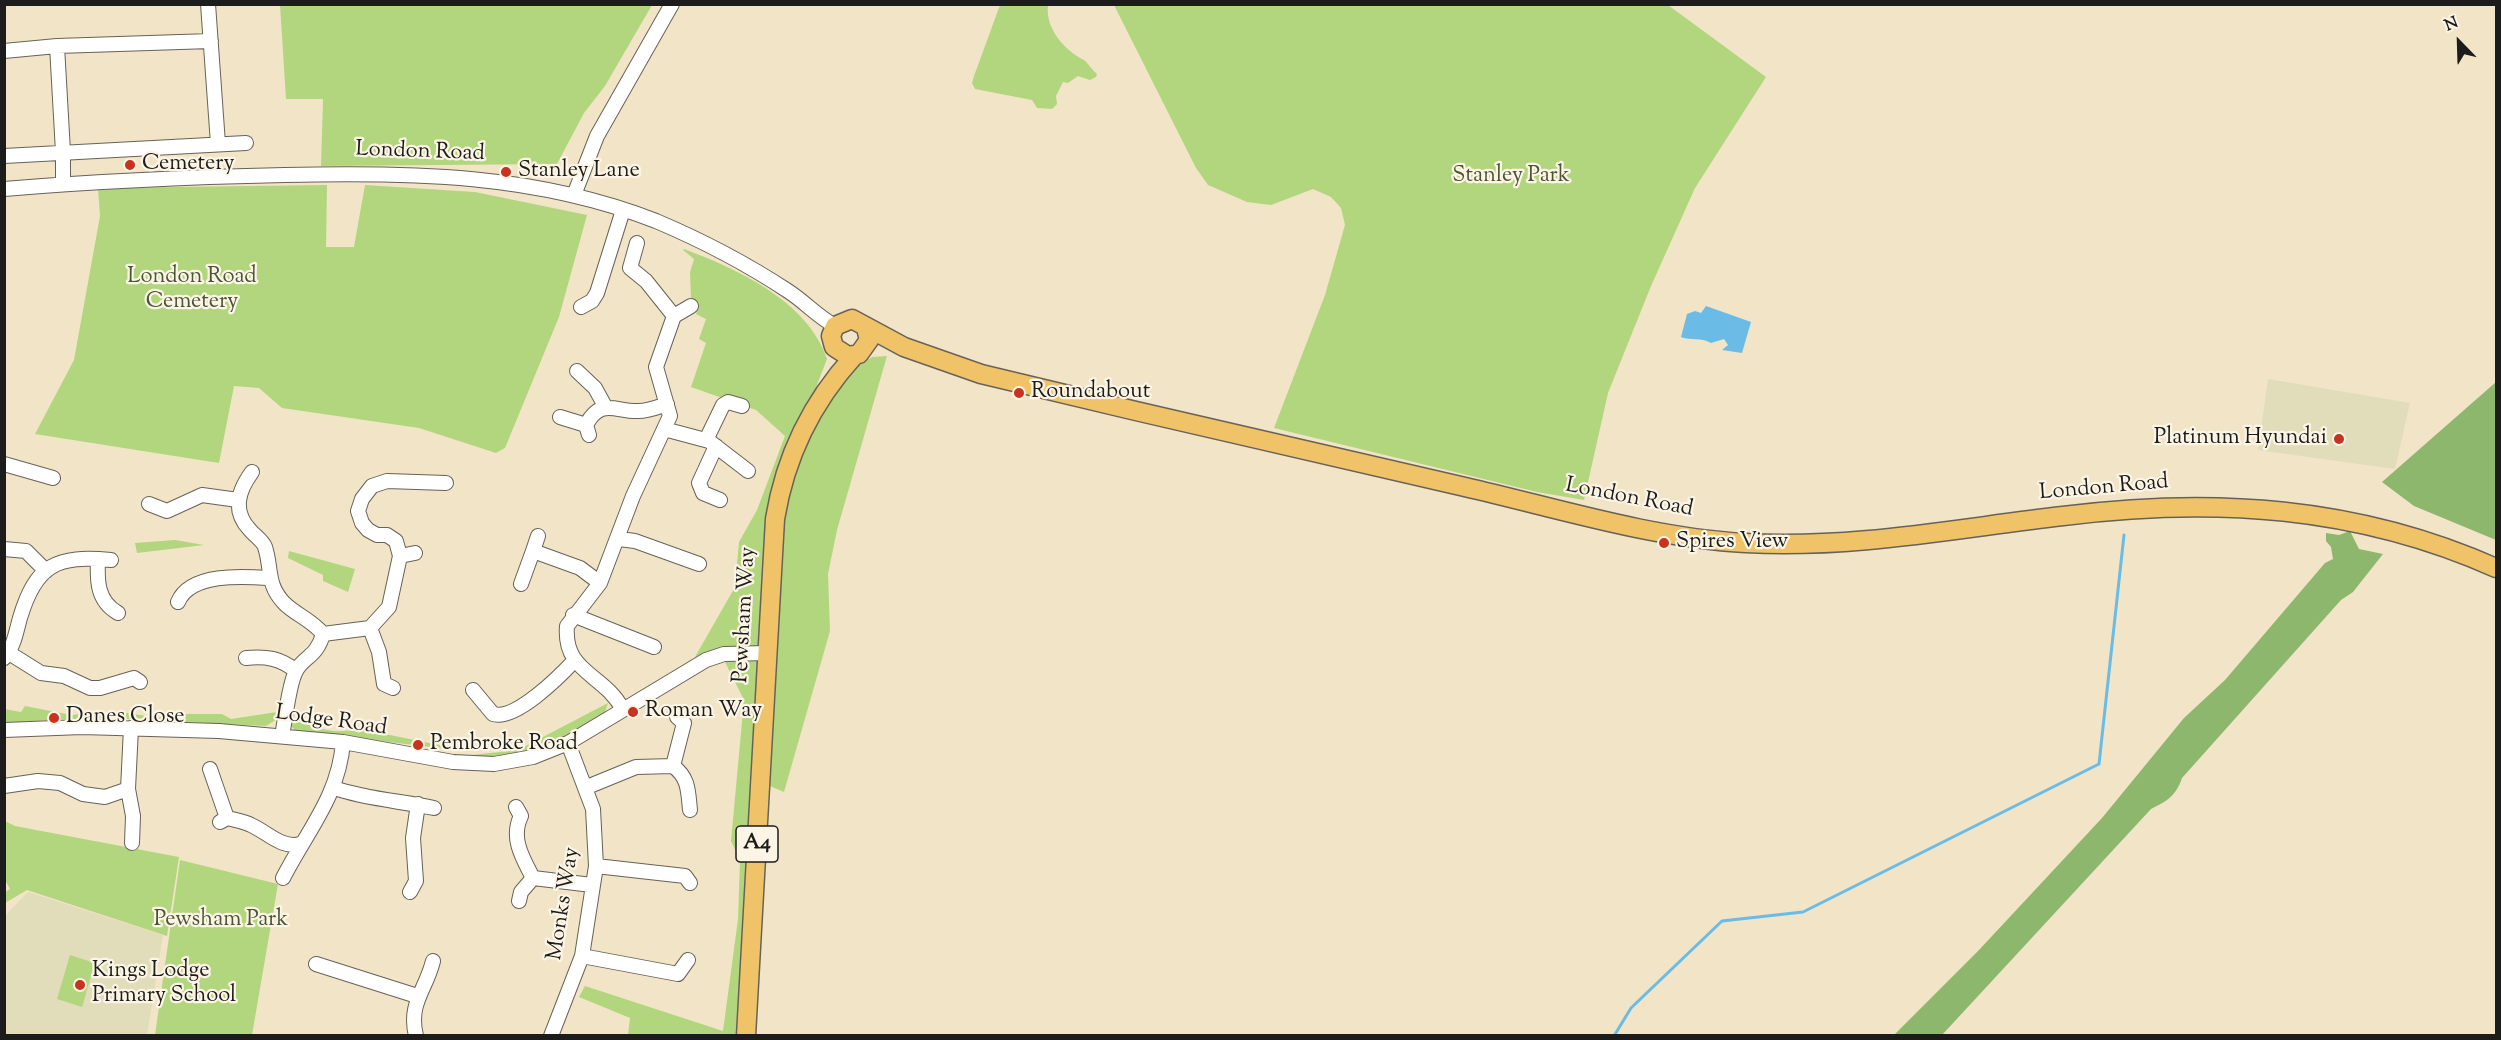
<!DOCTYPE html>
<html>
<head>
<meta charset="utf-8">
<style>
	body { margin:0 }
	#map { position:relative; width:2501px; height:1040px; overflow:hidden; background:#f2e4c7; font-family:"Sorts Mill Goudy",serif }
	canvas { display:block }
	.frame { position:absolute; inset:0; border:6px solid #1c1c1c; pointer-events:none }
	.north { position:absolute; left:2429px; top:12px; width:60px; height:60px; -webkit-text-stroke:4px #fcf5e5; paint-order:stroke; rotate:337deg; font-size:16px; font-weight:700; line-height:24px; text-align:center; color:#1c1c1c }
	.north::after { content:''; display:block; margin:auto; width:21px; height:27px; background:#1c1c1c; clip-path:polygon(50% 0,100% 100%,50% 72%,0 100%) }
</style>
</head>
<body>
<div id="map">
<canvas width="2501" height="1040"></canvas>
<div class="frame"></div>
<div class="north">N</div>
</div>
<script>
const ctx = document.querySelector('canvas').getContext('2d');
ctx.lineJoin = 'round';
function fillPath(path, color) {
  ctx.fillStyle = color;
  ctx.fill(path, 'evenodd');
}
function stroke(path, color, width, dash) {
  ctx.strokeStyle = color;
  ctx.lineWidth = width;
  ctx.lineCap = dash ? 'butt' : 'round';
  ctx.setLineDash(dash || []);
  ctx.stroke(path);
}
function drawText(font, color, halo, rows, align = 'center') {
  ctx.font = font + ' "Sorts Mill Goudy",serif';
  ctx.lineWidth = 4.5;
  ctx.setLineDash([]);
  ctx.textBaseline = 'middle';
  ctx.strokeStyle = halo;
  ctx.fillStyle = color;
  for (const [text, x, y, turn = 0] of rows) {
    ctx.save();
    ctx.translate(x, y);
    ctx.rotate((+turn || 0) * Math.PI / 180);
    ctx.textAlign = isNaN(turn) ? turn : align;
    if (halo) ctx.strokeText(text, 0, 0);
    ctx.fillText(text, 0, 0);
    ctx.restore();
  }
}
fillPath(new Path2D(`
	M2268,379L2410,403L2395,469L2258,450Z
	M28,892L163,935L147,1035L5,1036V916Z`), '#e1dcba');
fillPath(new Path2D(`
	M280,5V4L652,5L605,86L584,113L557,164L321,166L323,99H286Z
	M1000,5H1048C1045,28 1064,50 1084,60C1088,63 1092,70 1097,74L1096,77L1090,80L1078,76L1068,83L1063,82L1056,96L1057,104L1052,109L1037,108L1032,100L975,89L972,83L974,76Z
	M1114,5H1668L1766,77L1695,188L1651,286L1608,393L1584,500L1537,492L1274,428L1325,295L1345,225L1341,208L1331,197L1313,189L1271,205L1247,202L1208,185L1196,168Z
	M327,185L326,247H354L365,185L475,192L587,215L559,317L505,448L496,453L419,428L282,408L259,388L234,386L219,463L35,434L74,360L100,216L98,188Z
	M684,249C737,269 808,301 827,359L813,395L872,357L887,356L837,530L828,574L830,631L784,792L770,786L755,789L740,1035H628L630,1018L579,997L585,986L723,1031L738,919L740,861L731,841L744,700L724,660L701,669L695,657L735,587L739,542L757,510L785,436L756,410L691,387L706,343L699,339L706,319L696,314L699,307L691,298L690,272L694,259L683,250Z
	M175,540L204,545L137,553L135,543Z
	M289,551L355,569L348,592L323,581V575L288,558Z
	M608,703L605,712C551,747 510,764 445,754L472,755L518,750Z
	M25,706L71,715L103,712L108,714L127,713L159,718L162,714H222L231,719L277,712V719L266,726L127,719H58L5,724L4,709L21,712Z
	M291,720C313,725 335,737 356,728L473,752L296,731L290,725Z
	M5,821L15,826L179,857L167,936L27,890L5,903V892L10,889L5,880Z
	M180,860L278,884L252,1035H155Z
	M70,955L95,963L82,1007L57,999Z`), '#b2d67e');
fillPath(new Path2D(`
	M2496,382V540L2414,506L2382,482Z
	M2350,531L2359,549L2383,554L2353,592L2341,600L2182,778C2176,796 2167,801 2151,809L1942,1035L1893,1036L1979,950L2102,818L2184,718L2225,680L2325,563L2333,559L2331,547L2326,541V533L2339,535Z`), '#8db76d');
fillPath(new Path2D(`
	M1706,306L1751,322L1742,353L1722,350L1728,345L1724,339L1711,343C1701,337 1691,341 1681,337L1687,314L1695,311L1701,313Z`), '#6abce6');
stroke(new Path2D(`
	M1614,1036L1631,1008L1722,921L1803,912L2099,764L2124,535`), '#6abce6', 3);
const minor = new Path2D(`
	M208,4L218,144
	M57,46L63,152V184
	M4,51L57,46L211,41
	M4,156L246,143
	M4,189C98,181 191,177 285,175C412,172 536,174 656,221C701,240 747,264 788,291C805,302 817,316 835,326
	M574,195L597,136L672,4
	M637,243L630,268L646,281L674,316
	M581,307L592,301L597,293L623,210
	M577,371L595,388L606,408
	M560,417L586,425L589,435
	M586,425C601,397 616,412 638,411C648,411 658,407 667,404
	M664,429L709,441L748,471
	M706,440L723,405L728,402L742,406
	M716,446L699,483L703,493L720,500
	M4,464L53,478
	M252,472C238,491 232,511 250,530C254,535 263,541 265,547C272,568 266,584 284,603C296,615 312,620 323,634
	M149,504L167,511L202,495L238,500
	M619,539L635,541L699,564
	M4,549L26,551L46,571
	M533,551L538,536
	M400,556L415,553
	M98,559C97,581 97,601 118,613
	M521,584L533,551L580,568L600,583
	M178,602C190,573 242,576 268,578
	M573,615L654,647
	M370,628L379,652L384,684L393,688
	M9,653L41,673L64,676L90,688H100L134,678L140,682
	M4,658C14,647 16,632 20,618C36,564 57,555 111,560
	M246,658C266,656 280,658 296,671
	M473,690L493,714C515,721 559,677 574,661
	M623,710C604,673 563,673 567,626L600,583L633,496L670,416L656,367L674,316L691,306
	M131,728L128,789L133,816L132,843
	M4,730L82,727L219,731L343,742L453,762L494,764L533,757L568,743L706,660L724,654L767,653
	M282,736C285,721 289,683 296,671C303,657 317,657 323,634L370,628L389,607L400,556L396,541L387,535H377L368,530L362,523L358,511L362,499L372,486L387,481L446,483
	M673,766L684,723L677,717
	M210,769L227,818
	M4,786L38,781L60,783L83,794L105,797L128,789
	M587,787L636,767L673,766C689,778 688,791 690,810
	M334,788C366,799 401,801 434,808
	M516,807L521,816C510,838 523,859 533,878L592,885
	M220,822L227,818C235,820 243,821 251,825C267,832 282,849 300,844
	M596,866L685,876L690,883
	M283,878C307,831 339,796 343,742
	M410,892L416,881L413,838L418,804
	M519,901L521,892L533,878
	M582,956L678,974L688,960
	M316,964L417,996
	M416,1036C408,1003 426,990 433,961
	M551,1036L582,956L596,866L593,809L568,743`);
const major = new Path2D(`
	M866,328L869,340L859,354L848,356L834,347L831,336L835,326L852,319L904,347L981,374C1142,413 1303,450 1465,487C1557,508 1651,538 1746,543C1853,549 1958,528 2063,516C2213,497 2357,506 2496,568
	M746,1036L775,519C785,458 812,402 854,356`);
stroke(minor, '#676258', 16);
stroke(major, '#676258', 21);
stroke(minor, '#fff', 14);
stroke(major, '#f1c369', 18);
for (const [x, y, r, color] of [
	[130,165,6,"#c8321e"],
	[506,172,6,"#c8321e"],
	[1019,393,6,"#c8321e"],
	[2339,439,6,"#c8321e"],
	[1664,543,6,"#c8321e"],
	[633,712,6,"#c8321e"],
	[54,718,6,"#c8321e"],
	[418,745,6,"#c8321e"],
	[80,985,6,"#c8321e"]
]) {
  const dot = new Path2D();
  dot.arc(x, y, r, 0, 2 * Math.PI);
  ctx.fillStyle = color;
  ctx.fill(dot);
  stroke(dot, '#fcf5e5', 2);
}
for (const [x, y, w] of [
	[757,844,42]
]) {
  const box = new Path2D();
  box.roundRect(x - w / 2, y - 18, w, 36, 4.5);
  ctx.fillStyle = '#fcf5e5';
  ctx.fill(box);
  stroke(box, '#1c1c1c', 1.5);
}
drawText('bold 21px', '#1c1c1c', null, [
	["A4",757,844]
]);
drawText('22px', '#1c1c1c', '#fcf5e5', [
	["London Road",420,153,2],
	["London Road",2104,489,-5],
	["London Road",1629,499,11],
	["Pewsham Way",746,615,-87],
	["Lodge Road",331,722,8],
	["Monks Way",565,904,-81]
]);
drawText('22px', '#1c1c1c', '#fcf5e5', [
	["Cemetery",142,165],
	["Stanley Lane",518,172],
	["Roundabout",1031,393],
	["Platinum Hyundai",2327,439,"right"],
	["Spires View",1676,543],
	["Roman Way",645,712],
	["Danes Close",66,718],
	["Pembroke Road",430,745],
	["Kings Lodge",92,972],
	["Primary School",92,997]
], 'left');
drawText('22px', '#495439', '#fcf5e5', [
	["Stanley Park",1511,177],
	["London Road",192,278],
	["Cemetery",192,303],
	["Pewsham Park",221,921]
]);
</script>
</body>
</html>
